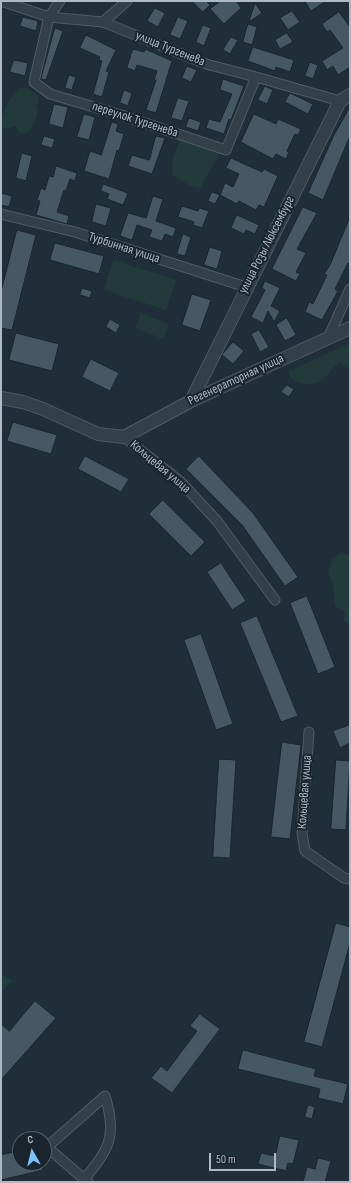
<!DOCTYPE html>
<html>
<head>
<meta charset="utf-8">
<style>
	body { margin:0 }
	#map { position:relative; width:351px; height:1183px; overflow:hidden; background:#1f2e38; font-family:"Sofia Sans Condensed",sans-serif }
	canvas { display:block }
	.frame { position:absolute; inset:0; border:2px solid #adbac6; pointer-events:none }
	.north { position:absolute; left:12px; top:1131px; width:40px; height:40px; box-sizing:border-box; background:#19242d; border:1px solid #54606a; border-radius:50%; rotate:352deg; font-size:11px; font-weight:700; line-height:16px; text-align:center; color:#adbac6 }
	.north::after { content:''; display:block; margin:auto; width:14px; height:18px; background:#7cc1fc; clip-path:polygon(50% 0,100% 100%,50% 72%,0 100%) }
	.scale { position:absolute; left:209px; top:1153px; width:67px; height:18px; box-sizing:border-box; border:2px solid #adbac6; border-top:0; padding-left:5px; font-size:12px; line-height:14px; white-space:nowrap; color:#adbac6; -webkit-text-stroke:3px #19242d; paint-order:stroke }
</style>
</head>
<body>
<div id="map">
<canvas width="351" height="1183"></canvas>
<div class="frame"></div>
<div class="north">С</div>
<div class="scale">50 m</div>
</div>
<script>
const ctx = document.querySelector('canvas').getContext('2d');
ctx.lineJoin = 'round';
function fillPath(path, color) {
  ctx.fillStyle = color;
  ctx.fill(path, 'evenodd');
}
function stroke(path, color, width, dash) {
  ctx.strokeStyle = color;
  ctx.lineWidth = width;
  ctx.lineCap = dash ? 'butt' : 'round';
  ctx.setLineDash(dash || []);
  ctx.stroke(path);
}
function drawText(font, color, halo, rows, align = 'center') {
  ctx.font = font + ' "Sofia Sans Condensed",sans-serif';
  ctx.lineWidth = 4;
  ctx.setLineDash([]);
  ctx.textBaseline = 'middle';
  ctx.strokeStyle = halo;
  ctx.fillStyle = color;
  for (const [text, x, y, turn = 0] of rows) {
    ctx.save();
    ctx.translate(x, y);
    ctx.rotate((+turn || 0) * Math.PI / 180);
    ctx.textAlign = isNaN(turn) ? turn : align;
    if (halo) ctx.strokeText(text, 0, 0);
    ctx.fillText(text, 0, 0);
    ctx.restore();
  }
}
fillPath(new Path2D(`
	M20,88H28L37,95L39,101L36,106L38,110C36,119 34,128 26,133H20L15,126L3,129L1,126C2,118 5,104 11,98C14,94 17,93 20,88Z
	M180,139L220,153L200,188L190,186L172,174L173,159Z
	M113,260L176,280L166,310L104,290Z
	M141,313L169,324L163,339L135,328Z
	M350,343V368L344,367L341,363C330,367 331,374 322,380C313,387 299,384 290,378L289,371Z
	M341,552L350,556V626L344,620L345,612L336,607C333,596 335,584 328,574L332,559Z
	M1,974L13,981L1,992Z`), '#223b3a');
const building = new Path2D(`
	M192,1H206L210,5L203,12Z
	M221,1H236L241,8L224,24L210,9Z
	M305,1H326L311,11Z
	M255,3L262,13L249,22Z
	M155,8L165,13L158,27L147,21Z
	M292,11L300,22L288,30L280,18Z
	M339,12L350,27V67L338,75L333,66L327,70L322,61L343,48L330,30L327,32L322,24Z
	M23,17L38,21L36,31L20,26Z
	M178,17L188,21L180,39L170,35Z
	M248,24L257,27L252,45L243,42Z
	M203,25L211,28L204,46L196,42Z
	M55,28L63,31L46,80L41,79Z
	M287,33L293,42L280,49L275,40Z
	M86,35L116,50L106,71L109,72L102,97L93,94L102,61L99,60L100,57L80,48Z
	M231,37L238,40L230,54L223,50Z
	M253,47L294,60L290,72L276,67L275,71L248,61Z
	M133,49L144,52L145,49L172,61L156,113L146,110L156,80H154L157,71L137,65L135,71L127,68Z
	M14,60L28,63L25,76L10,72Z
	M310,62L318,65L313,79L305,76Z
	M187,66L197,70L191,82L182,78Z
	M69,75L76,77L72,90L65,88Z
	M223,79L244,86L231,120L229,119L224,134L206,128L209,119L220,122L232,94L220,90Z
	M265,86L273,90L267,104L258,100Z
	M124,90L132,93L128,106L120,103Z
	M290,93L313,104L308,114L285,102Z
	M178,98L189,101L182,121L171,118Z
	M54,104L68,107L63,128L49,124Z
	M350,107V136L323,200L308,193L333,137Z
	M84,114L95,117L89,140L77,137Z
	M254,114L276,124L278,119L301,129L298,135L295,134L287,151L289,152L286,159L276,154L273,159L241,142Z
	M189,118L201,122L198,131L186,127Z
	M112,122L118,124L116,131L124,134L119,151L117,150L109,179L84,171L90,151L101,155Z
	M44,136L55,139L52,148L41,145Z
	M156,136L165,138L152,174L128,166L132,155L149,160Z
	M22,153L32,156L26,181L16,178Z
	M231,158L262,172L264,169L278,176L264,207L259,205L256,210L239,201L237,204L220,195L225,183L233,187L239,174L226,168Z
	M56,166L77,173L75,181L70,179L66,191L64,190L57,212L69,216L67,224L36,215L40,201L37,200L41,188L45,190L49,176L53,177Z
	M103,184L128,193L123,205L107,199L109,194L101,191Z
	M212,192L220,195L215,204L208,201Z
	M1,193L12,196L9,207L1,205Z
	M153,196L163,199L156,221L176,228L173,237L165,234L162,241L149,237L152,230L137,225L132,240L120,236L128,213L146,218Z
	M96,204L111,208L106,226L92,222Z
	M182,206L198,211L199,208L209,211L202,228L193,225L194,222L178,217Z
	M303,207L317,213L297,249L306,253L296,272L300,274L296,281L272,269Z
	M237,215L259,225L255,234L246,230L244,234L231,228Z
	M350,217V263H348L335,289L338,291L322,320L305,312L309,302L313,304L327,275L324,274L330,265Z
	M17,230L36,235L12,330L1,328V292Z
	M183,234L191,237L185,256L177,254Z
	M55,243L104,256L99,274L50,260Z
	M210,247L222,251L217,269L204,265Z
	M265,281L280,288L271,306L280,311L274,322L268,311L263,323L251,317L265,290L262,288Z
	M82,288L92,291L90,298L80,295Z
	M192,294L211,300L200,331L182,325Z
	M287,318L296,335L285,341L276,325Z
	M110,319L120,325L116,333L106,327Z
	M259,330L269,347L260,352L251,334Z
	M16,333L59,344L52,371L9,360Z
	M233,342L244,351L233,364L222,355Z
	M91,359L119,373L110,391L82,377Z
	M287,385L294,389L289,397L281,392Z
	M13,422L57,435L51,454L7,441Z
	M85,456L129,479L121,492L78,469Z
	M199,456L253,513L298,577L285,586L242,525L186,469Z
	M163,500L205,542L191,556L149,514Z
	M221,563L246,601L232,610L207,572Z
	M307,596L335,667L318,674L290,603Z
	M257,616L298,716L281,722L240,623Z
	M201,634L233,724L216,730L184,640Z
	M350,725V743L340,748L333,731Z
	M282,742L301,745L290,839L271,837Z
	M219,759L236,760L230,858L213,857Z
	M336,760L350,761L346,830L331,829Z
	M336,923L350,927V943L322,1047L304,1042Z
	M35,1001L56,1018L1,1080V1024L9,1031Z
	M200,1014L220,1029L172,1093L151,1078L161,1066L167,1071L197,1031L190,1026Z
	M243,1050L316,1069L314,1076L348,1084L343,1104L318,1098L320,1089L238,1069Z
	M308,1105L315,1107L312,1119L305,1117Z
	M280,1136L299,1140L293,1164L288,1163L286,1171L258,1164L261,1153L275,1156Z
	M20,1151V1163H42L43,1170L1,1180V1155Z
	M318,1158L331,1161L325,1182H303L307,1167L315,1169Z`);
fillPath(building, '#475865');
stroke(building, '#1b262f', 1);
const minor = new Path2D(`
	M1,1L49,17L103,22L206,64L256,77L340,101
	M60,1L49,17L34,82L50,94L121,115L226,150L256,77
	M103,22L127,1
	M1,214L75,232L246,287
	M329,336L350,289
	M124,437L181,482L217,521L275,600
	M309,732L302,833L305,851L344,878L350,879
	M84,1179L47,1147L105,1096C117,1134 110,1150 84,1179L88,1182`);
const tertiary = new Path2D(`
	M1,398L23,402L43,409L98,434L124,437L191,401L350,328
	M191,401L340,101L350,95`);
stroke(minor, '#505d67', 11);
stroke(tertiary, '#505d67', 14);
stroke(minor, '#333f49', 9);
stroke(tertiary, '#333f49', 12);
drawText('13px', '#adbac6', '#19242d', [
	["улица Тургенева",170,49,22],
	["переулок Тургенева",135,120,18],
	["улица Розы Люксембург",267,245,-63],
	["Турбинная улица",124,248,18],
	["Регенераторная улица",236,380,-25],
	["Кольцевая улица",160,467,40],
	["Кольцевая улица",305,792,-86]
]);
</script>
</body>
</html>
